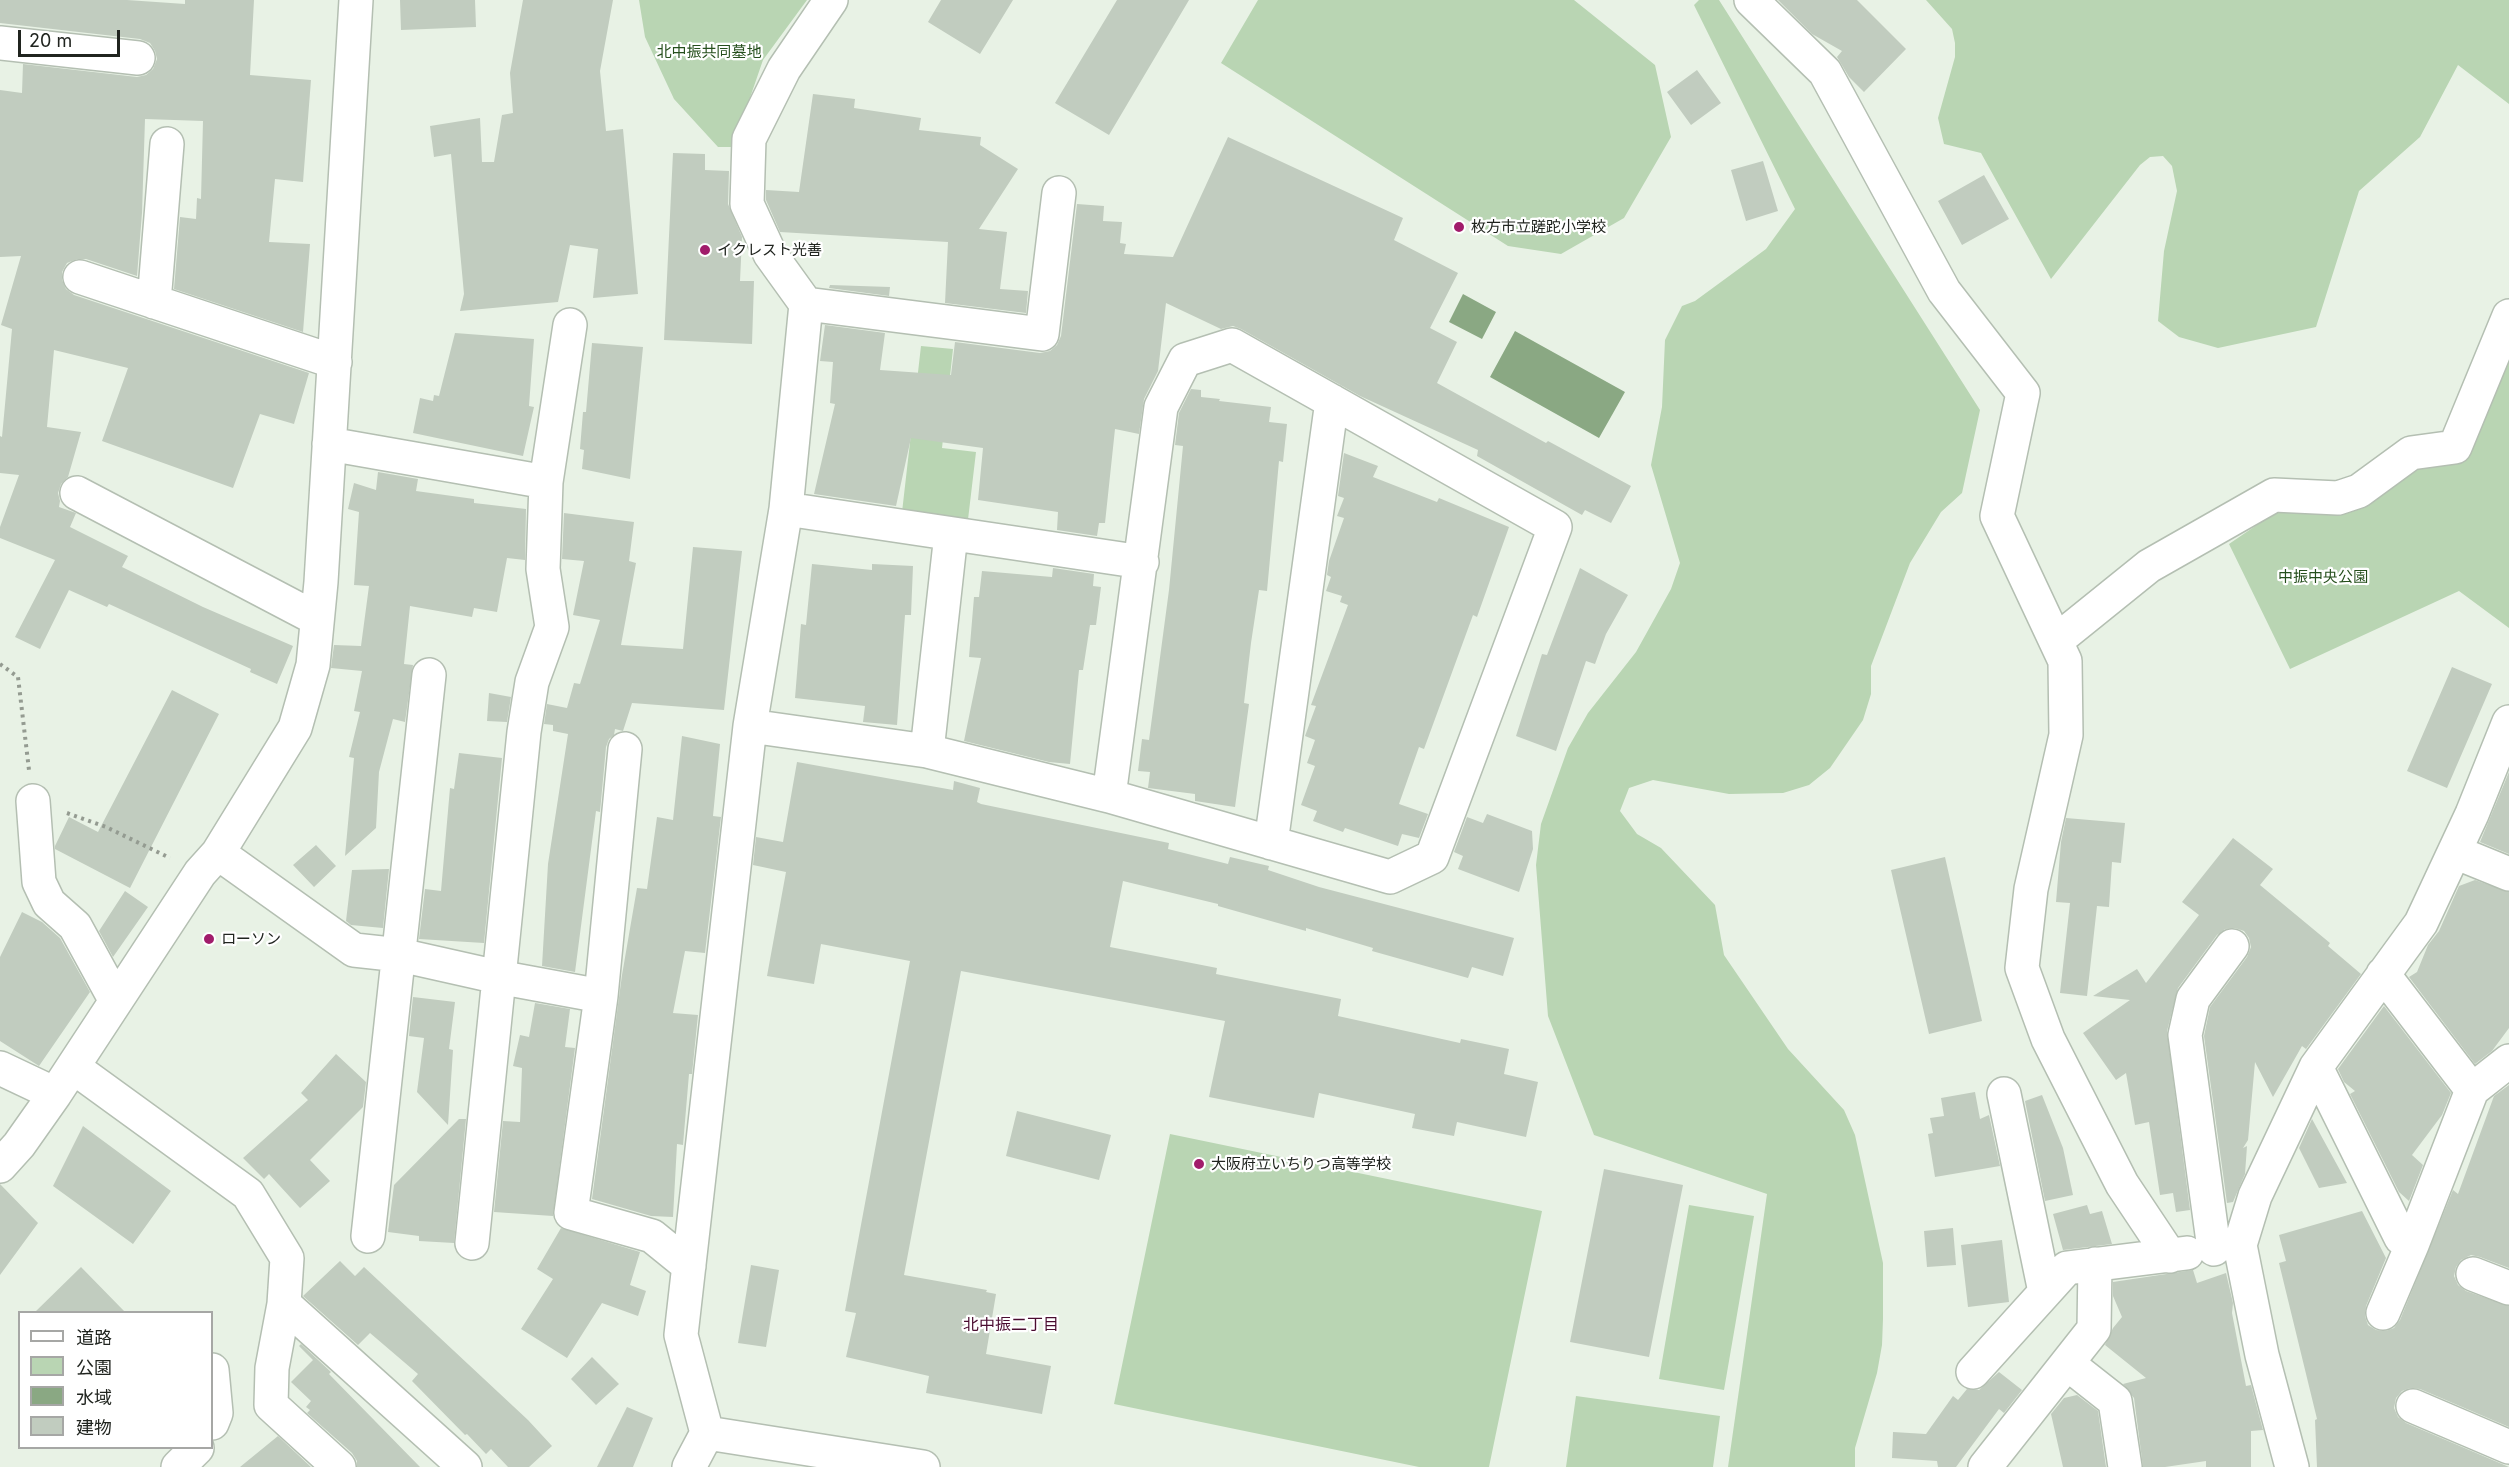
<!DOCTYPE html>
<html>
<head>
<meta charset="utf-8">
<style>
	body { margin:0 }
	#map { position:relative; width:2509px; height:1467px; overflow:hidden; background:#e8f2e5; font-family:Inter,"Noto Sans JP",sans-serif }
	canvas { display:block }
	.legend { position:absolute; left:18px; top:1311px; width:195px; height:138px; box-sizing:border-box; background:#fff; border:2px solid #a6a7a5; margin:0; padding:8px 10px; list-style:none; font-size:18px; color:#20241f }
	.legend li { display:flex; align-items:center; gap:12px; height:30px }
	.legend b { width:30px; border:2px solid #a6a7a5 }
	.scale { position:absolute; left:18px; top:30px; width:102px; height:27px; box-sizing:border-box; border:3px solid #20241f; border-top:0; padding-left:8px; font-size:18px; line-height:21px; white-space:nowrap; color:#20241f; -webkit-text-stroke:4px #fff; paint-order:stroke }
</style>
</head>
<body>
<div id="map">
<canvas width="2509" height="1467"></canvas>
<ul class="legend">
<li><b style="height:8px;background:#fff"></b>道路</li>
<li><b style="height:16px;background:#b9d5b3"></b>公園</li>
<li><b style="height:16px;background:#8aa883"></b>水域</li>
<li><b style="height:16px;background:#c1ccbf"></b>建物</li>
</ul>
<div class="scale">20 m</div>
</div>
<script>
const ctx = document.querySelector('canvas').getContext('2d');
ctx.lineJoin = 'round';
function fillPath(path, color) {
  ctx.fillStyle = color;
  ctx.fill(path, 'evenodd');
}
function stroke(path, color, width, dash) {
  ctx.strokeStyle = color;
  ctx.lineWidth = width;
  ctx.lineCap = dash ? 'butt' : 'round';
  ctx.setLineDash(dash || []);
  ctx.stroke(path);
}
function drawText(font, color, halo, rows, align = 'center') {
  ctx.font = font + ' Inter,"Noto Sans JP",sans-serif';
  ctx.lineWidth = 4.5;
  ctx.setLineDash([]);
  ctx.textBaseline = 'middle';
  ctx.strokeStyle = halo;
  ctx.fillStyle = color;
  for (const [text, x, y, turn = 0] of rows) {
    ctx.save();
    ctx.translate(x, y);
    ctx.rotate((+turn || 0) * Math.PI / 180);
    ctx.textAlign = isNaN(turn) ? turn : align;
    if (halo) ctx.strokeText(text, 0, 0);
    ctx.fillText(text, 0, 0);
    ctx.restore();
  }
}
fillPath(new Path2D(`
	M639,0H807L763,60L733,147H718L674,99L645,37Z
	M1258,0H1574L1655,65L1671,137L1624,218L1561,254L1508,246L1221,63Z
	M1699,0H1719L1980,410L1962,493L1941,512L1910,563L1871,666V694L1863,720L1830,768L1809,785L1783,793L1729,794L1653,780L1629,788L1620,811L1637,834L1661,848L1715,905L1724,955L1788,1049L1844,1110L1855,1135L1883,1263V1319L1882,1345L1877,1373L1855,1448V1467H1728L1767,1194L1594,1135L1548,1016L1536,865L1541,824L1568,748L1588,713L1636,652L1671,589L1680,563L1651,465L1662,407L1665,340L1682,306L1695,301L1766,249L1795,209L1694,5Z
	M1926,0H2509V104L2458,65L2420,137L2359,191L2316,327L2218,348L2179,337L2158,321L2164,251L2177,191L2172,166L2163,156L2150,157L2140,165L2051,279L1981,153L1944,144L1938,118L1955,57V43L1952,29Z
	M2509,340V628L2459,591L2290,669L2229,544L2292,501H2361L2425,466Z
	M921,346L953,349L942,448L976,452L967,528L901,521Z
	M1170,1134L1542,1211L1489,1467H1419L1114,1404Z
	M1689,1205L1754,1216L1724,1390L1659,1379Z
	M1576,1396L1720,1416L1713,1467H1566Z`), '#b9d5b3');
fillPath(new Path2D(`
	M1463,294L1496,312L1482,339L1449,322Z
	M1515,331L1625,392L1599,438L1490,377Z`), '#8aa883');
fillPath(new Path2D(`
	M0,0H127L185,4V0H254L250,75L311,80L303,182L275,179L269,242L310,244L303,332L174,289L180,217L196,219L197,198L201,199L203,121L145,119L142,213L137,276L86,259H77L67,263L62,272V280L66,289L74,295L309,373L294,424L260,414L233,488L102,441L128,368L54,350L47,427L81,432L68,477L61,484L58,493L60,501L59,507L76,513L70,527L128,556L122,567L203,607L293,646L277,684L250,672L251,669L109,604L107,607L69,590L40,649L15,637L55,560L0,538V527L19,475L0,473V436L2,437L12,329L1,325L21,256L0,257V90L22,93L23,64L137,77L146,75L153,69L157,59L155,51L150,43L140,39L0,23Z
	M400,0H475L476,27L401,30Z
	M523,0H613L600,71L606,131L623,129L638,294L593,298L598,249L570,245L558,302L460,311L464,294L451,154L434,157L430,126L480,118L482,162H494L502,115L513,113L510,73Z
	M941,0H1013L980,54L928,22Z
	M1117,0H1189L1109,135L1055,103Z
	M1778,0H1857L1906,49L1864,92L1849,77L1837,57L1842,51L1812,34Z
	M1697,70L1721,103L1691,125L1667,92Z
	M813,94L855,99L854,108L921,118L919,130L981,137L980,145L1018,169L979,229L1007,232L1000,289L1028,291L1026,313L945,303L948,242L780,232L766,200V190L799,192Z
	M1228,137L1403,218L1394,240L1458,273L1430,328L1457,342L1437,383L1546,443L1548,441L1631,486L1611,523L1585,510L1582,515L1477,456L1478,450L1360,396L1241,329L1233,326L1221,329L1166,303L1158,371L1144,399L1139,434L1115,429L1105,523H1099L1097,536L1057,530L1058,512L978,500L983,448L911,438L896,506L814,494L835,404L830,403L833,362L820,361L825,325L885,333L880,370L951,375L955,342L1040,353L1050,351L1057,345L1061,336L1077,204L1104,206L1103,221L1122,222L1120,243L1126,244L1124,254L1173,257Z
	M673,153L705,154V170L729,171L728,204L742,237L740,281H754L752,344L664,340Z
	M1763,161L1778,211L1746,221L1731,170Z
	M1984,175L2009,219L1962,245L1938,201Z
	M830,285L890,287L889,296L829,288Z
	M455,333L534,339L529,406L534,407L523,456L413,433L420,398L433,401L434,395L439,396Z
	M592,343L643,347L630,479L582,469L584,450L580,449L583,412H586Z
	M1191,389L1201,390V397L1220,399L1219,401L1271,407L1269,422L1287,424L1283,462L1279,461L1267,591L1259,590L1251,643L1244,703L1249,704L1235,807L1195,801V794L1148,788L1150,772L1138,771L1142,739L1149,740L1169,590L1183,446L1175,445L1179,413Z
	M1344,453L1378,466L1373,477L1437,502L1439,498L1509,527L1477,617L1473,615L1424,749L1419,747L1399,804L1428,814L1419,838L1402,834L1398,846L1345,828L1343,832L1313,821L1317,811L1301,805L1315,766L1307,763L1315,740L1305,736L1316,706L1311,705L1348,605L1340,602L1342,596L1326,591L1331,577L1327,575L1329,561L1344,518L1337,516L1344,498L1338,496Z
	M378,472L418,479L416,491L474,499V503L526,509L525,560L507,558L497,612L474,608L472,617L410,606L404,664L413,665L405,722L393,719L379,772L376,828L345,856L354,758L349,757L360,712L354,711L362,671L331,668L334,645L361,646L369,586L354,585L359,512L348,509L354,483L376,490Z
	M564,513L634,522L629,561L636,563L621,645L683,649L693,547L742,551L724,710L632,703L623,731L615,729L614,735L609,739L606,747L600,812L596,811L575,972L542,966L548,864L568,734L553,731V725L544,724L547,704L567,708L574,683L580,684L600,620L573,615L584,561L562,559Z
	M812,564L872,570V564L913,566L911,615H905L897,725L863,722L865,706L795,698L801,624L806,625Z
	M1053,568L1094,574L1093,586L1101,587L1096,625H1090L1083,670H1079L1070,764L1049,762L964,741L981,658L969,657L974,597H979L982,571L1052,577Z
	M1580,568L1628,595L1606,634L1595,664L1586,661L1556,751L1516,736L1542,654L1547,655Z
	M2452,667L2492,684L2447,788L2407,771Z
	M172,690L219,714L130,888L55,849V846L69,817L98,832Z
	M489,693L511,697L507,722L487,721Z
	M682,736L720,744L713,816L721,817L705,953L685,951L673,1013L698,1015L692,1074H689L683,1145L677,1144L673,1217L651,1216L592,1199L622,975L637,888L647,889L657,817L673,820Z
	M459,753L502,758L484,943L419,939L425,889L441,891L450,788L454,789Z
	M797,762L953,790L954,781L980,788L977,802L981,804L1169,843L1168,849L1228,864L1230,857L1269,866L1268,870L1319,887L1514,938L1503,976L1472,967L1468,978L1372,951L1373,948L1306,928V931L1218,906V904L1123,881L1110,947L1217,968L1216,974L1341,999L1338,1016L1460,1043L1461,1039L1509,1049L1504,1074L1538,1082L1526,1137L1457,1122L1454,1136L1412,1128L1415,1114L1319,1093L1314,1118L1209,1097L1225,1021L961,971L904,1275L987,1290L986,1292L996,1294L986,1354L1051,1366L1042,1414L926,1393L929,1376L846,1357L856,1313L845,1311L910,961L821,944L814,984L767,976L786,872L753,865L756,837L783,842Z
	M2509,772V854L2480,842Z
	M1487,814L1532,831L1533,849L1519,892L1458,869L1463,856L1454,852L1467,817L1483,823Z
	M2066,818L2125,823L2121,863L2112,862L2109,907L2097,906L2087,996L2060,993L2070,903L2056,902L2061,842Z
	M2233,838L2273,869L2260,885L2330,943L2328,946L2361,974L2306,1049L2302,1046L2273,1097L2255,1062L2248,1140L2243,1148L2247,1146L2245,1174L2233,1202L2227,1203L2204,1036L2210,1007L2247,957L2251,947L2249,938L2244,931L2235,928L2225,929L2217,935L2178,988L2167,1031L2190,1210L2176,1212L2173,1193L2160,1195L2149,1122L2135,1125L2126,1073L2116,1080L2083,1033L2130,1000L2093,996L2137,969L2146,983L2199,915L2182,902Z
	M316,845L336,866L314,887L293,865Z
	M1945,857L1982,1021L1929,1034L1891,870Z
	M389,869L383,928L351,925L346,921L352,870Z
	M2475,880L2509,892V1028L2492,1051L2475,1064L2409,977L2417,972L2428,945L2439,931L2459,886Z
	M125,891L148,907L113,957L99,931Z
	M22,912L42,922L60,938L90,992L39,1066L0,1041V957Z
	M413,997L455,1002L449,1049L453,1050L448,1125L417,1092L424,1038L409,1036Z
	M535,1003L570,1009L565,1047L575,1048L553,1216L494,1212L503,1121L520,1122L522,1068L513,1066L520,1035L529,1037Z
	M2384,1006L2451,1093L2442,1115L2412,1155L2423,1165L2409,1201L2399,1192L2350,1094L2355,1091L2344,1082L2338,1069Z
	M336,1054L366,1082L363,1107L310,1160L330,1181L300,1208L269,1174L264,1179L243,1158L308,1100L301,1093Z
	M2509,1085V1268L2480,1257L2471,1255L2461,1260L2456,1267L2454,1276L2458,1285L2466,1291L2509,1306V1427L2420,1389L2410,1388L2402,1391L2396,1398L2394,1408L2398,1417L2406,1423L2509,1467H2317L2315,1420L2317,1419L2279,1263L2286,1261L2279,1235L2362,1211L2386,1258L2366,1306L2365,1316L2368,1325L2376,1330L2386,1331L2394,1328L2400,1320L2453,1190L2458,1194L2494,1096Z
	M1975,1092L1980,1119L1989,1115L2000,1166L1935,1177L1928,1134L1933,1133L1930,1118L1944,1116L1941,1098Z
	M2042,1095L2063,1148L2073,1195L2045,1201L2025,1101Z
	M1017,1111L1111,1135L1099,1180L1006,1156Z
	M459,1119H466L454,1243L419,1241V1236L388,1232L394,1185Z
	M2312,1119L2347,1183L2319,1188L2299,1148Z
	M83,1126L171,1191L133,1244L53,1186Z
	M1604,1169L1683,1185L1649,1357L1570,1342Z
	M0,1184L38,1223L0,1275Z
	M2087,1205L2090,1214L2102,1211L2112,1244L2063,1250L2053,1214Z
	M561,1228L640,1252L630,1285L646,1291L638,1316L602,1303L567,1358L521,1329L553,1279L537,1269Z
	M1953,1228L1956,1265L1927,1267L1924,1231Z
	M2002,1240L2009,1302L1968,1307L1961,1245Z
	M340,1261L355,1276L364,1267L528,1420L552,1446L529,1467H508L491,1449L486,1454L467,1434L465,1435L412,1381L418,1374L370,1333L358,1345L303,1296Z
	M751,1265L779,1270L766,1347L738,1343Z
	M81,1267L125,1312H35Z
	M2193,1270L2197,1283L2226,1273L2233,1303L2232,1313L2246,1386L2251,1385L2263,1430L2251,1431V1467H2206V1461L2165,1467H2143L2134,1398L2123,1384L2146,1378L2105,1345L2113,1328L2122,1317L2113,1296V1282Z
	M301,1344L331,1372L329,1374L420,1467H357V1461L352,1453L307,1413L310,1410L306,1407L311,1401L291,1382L313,1360L299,1346Z
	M592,1357L619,1384L596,1405L571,1379Z
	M1999,1372L2022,1390L2004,1413L1999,1409L1956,1467H1938L1937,1461L1892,1458L1893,1432L1926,1434L1953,1396L1958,1400L1967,1389L1979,1390Z
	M2077,1395L2098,1411L2106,1467H2063L2051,1414L2064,1398Z
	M627,1407L653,1418L633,1467H597Z
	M278,1436L311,1467H240Z`), '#c1ccbf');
const minor = new Path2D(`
	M831,0L784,69L749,139L747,204L770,254L806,304L1042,334L1059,193
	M1751,0L1825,72L1944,291L2023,393L1997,516L2065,661L2066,735L2031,889L2022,968L2048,1039L2122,1184L2170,1256
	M0,43L138,58
	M80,277L335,362
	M154,302L167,144
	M806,304L786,509L750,726L681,1335L707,1433L923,1467
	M329,444L546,482
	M77,493L317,619
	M786,509L1142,562
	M2056,641L2149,566L2274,495L2338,498L2359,491L2411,453L2455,447L2509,316
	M750,726L927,751L1109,796L1390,877L1432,857L1555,527L1232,345L1185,360L1161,407L1109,796
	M625,749L601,996L571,1213L652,1236L689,1266
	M927,751L951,534
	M33,801L39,882L49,903L75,926L116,1001
	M1271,843L1332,401
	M2455,852L2509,874
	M218,853L354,950L400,955L498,977L601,996
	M73,1067L248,1194L287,1258L284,1304L272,1368L271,1405L339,1467
	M2316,1067L2401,1238L2412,1245L2472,1090L2383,974
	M0,1068L55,1094
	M2472,1090L2509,1061
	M2004,1094L2045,1292
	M0,1166L19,1145L55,1094L200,873L218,853L295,728L313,665L321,582L356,0
	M368,1236L429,675
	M472,1243L524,732L532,682L552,627L543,569L546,482L570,325
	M2214,1249L2185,1035L2193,999L2232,946
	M2473,1274L2509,1288
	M284,1304L465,1467
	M2383,1313L2412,1245
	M2068,1364L2115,1401L2125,1467
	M212,1370L216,1413L212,1423
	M1973,1372L2067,1268L2187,1253
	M2413,1406L2509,1447
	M178,1467L197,1448
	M689,1467L707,1433
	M1985,1467L2094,1329L2095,1264
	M2292,1467L2262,1355L2240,1245L2255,1196L2316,1067L2421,923L2472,814L2509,722`);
stroke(minor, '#b4bfb2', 36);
stroke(new Path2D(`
	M0,664L18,677L29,770
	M67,813L106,827L170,858`), '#949b91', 4, [3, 4.5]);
stroke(minor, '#fff', 33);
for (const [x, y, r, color] of [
	[1459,227,6,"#a11c6b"],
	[705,250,6,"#a11c6b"],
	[209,939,6,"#a11c6b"],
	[1199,1164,6,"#a11c6b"]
]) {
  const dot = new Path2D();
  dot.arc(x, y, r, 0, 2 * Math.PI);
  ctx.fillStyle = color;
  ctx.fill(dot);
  stroke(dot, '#fff', 2);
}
drawText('15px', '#264f1d', '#fff', [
	["北中振共同墓地",709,52],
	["中振中央公園",2323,577]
]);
drawText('15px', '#20241f', '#fff', [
	["枚方市立蹉跎小学校",1471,227],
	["イクレスト光善",717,250],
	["ローソン",221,939],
	["大阪府立いちりつ高等学校",1211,1164]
], 'left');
drawText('16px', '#4a0c30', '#fff', [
	["北中振二丁目",1011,1325]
]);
</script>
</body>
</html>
